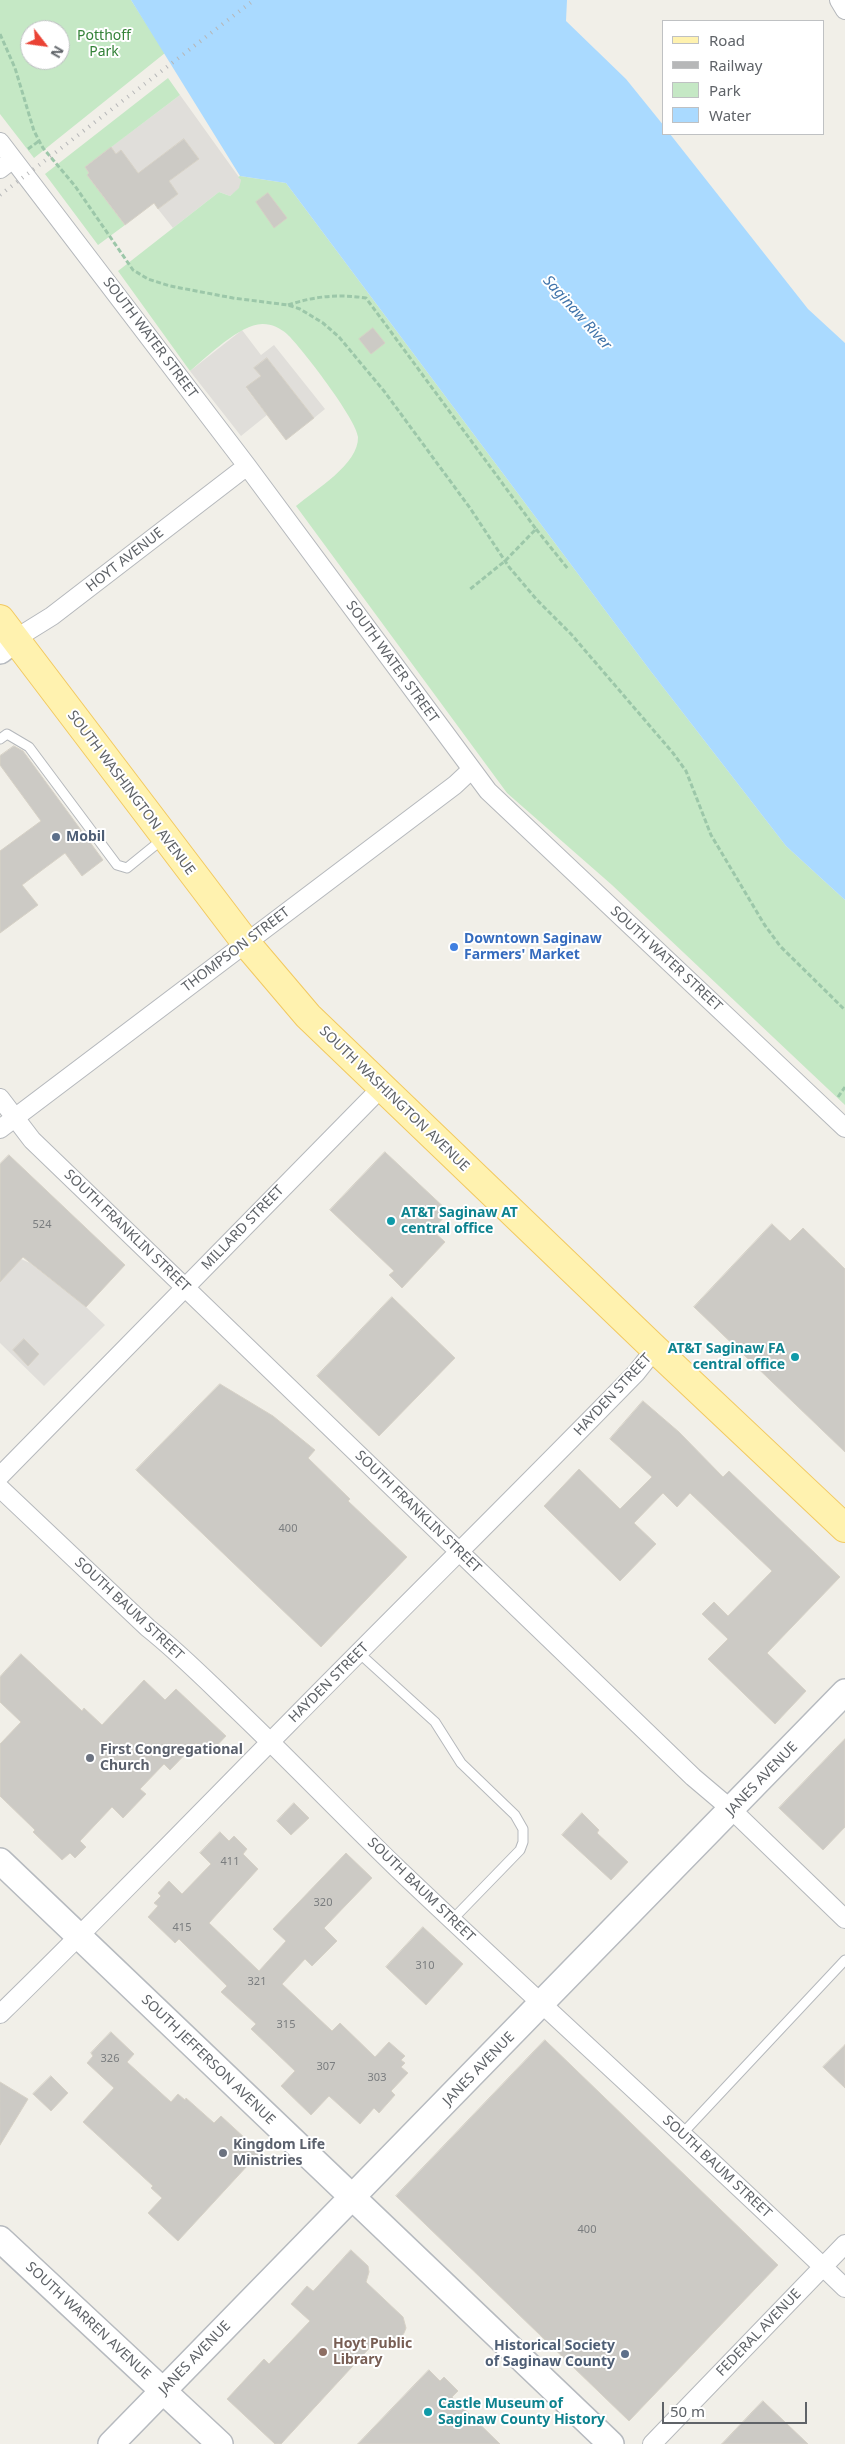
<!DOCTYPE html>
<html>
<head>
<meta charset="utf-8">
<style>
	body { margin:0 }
	#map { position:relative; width:845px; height:2444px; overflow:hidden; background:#f1efe8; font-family:"Noto Sans",sans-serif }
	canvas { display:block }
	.legend { position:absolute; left:662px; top:20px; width:162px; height:115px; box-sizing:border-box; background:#fff; border:1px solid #bfc1c3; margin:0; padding:6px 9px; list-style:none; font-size:15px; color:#5f6368 }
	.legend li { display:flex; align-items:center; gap:10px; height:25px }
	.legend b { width:25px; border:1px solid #bfc1c3 }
	.north { position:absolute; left:20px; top:20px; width:50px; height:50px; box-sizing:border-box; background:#fff; border:1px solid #bfc1c3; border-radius:50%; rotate:120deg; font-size:14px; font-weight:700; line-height:20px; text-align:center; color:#5f6368 }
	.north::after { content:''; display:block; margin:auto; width:18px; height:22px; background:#ea4335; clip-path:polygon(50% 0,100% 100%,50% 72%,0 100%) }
	.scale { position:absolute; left:662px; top:2402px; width:145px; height:22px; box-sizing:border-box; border:2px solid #5f6368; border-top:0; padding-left:6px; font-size:15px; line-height:18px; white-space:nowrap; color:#5f6368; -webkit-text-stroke:4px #fff; paint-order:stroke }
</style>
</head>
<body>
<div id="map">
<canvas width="845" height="2444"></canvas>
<ul class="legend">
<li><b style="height:6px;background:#fff2af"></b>Road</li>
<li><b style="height:6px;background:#b6b7b8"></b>Railway</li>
<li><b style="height:14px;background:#c5e8c5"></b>Park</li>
<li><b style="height:14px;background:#aadaff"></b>Water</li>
</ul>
<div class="north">N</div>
<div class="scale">50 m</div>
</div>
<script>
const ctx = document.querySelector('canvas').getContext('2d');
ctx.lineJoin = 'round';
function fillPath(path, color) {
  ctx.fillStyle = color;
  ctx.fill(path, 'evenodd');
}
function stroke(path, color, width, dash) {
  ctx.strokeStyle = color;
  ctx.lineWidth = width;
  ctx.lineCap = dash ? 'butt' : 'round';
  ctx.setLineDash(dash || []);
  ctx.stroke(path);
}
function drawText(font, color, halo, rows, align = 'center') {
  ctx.font = font + ' "Noto Sans",sans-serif';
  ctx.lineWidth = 4;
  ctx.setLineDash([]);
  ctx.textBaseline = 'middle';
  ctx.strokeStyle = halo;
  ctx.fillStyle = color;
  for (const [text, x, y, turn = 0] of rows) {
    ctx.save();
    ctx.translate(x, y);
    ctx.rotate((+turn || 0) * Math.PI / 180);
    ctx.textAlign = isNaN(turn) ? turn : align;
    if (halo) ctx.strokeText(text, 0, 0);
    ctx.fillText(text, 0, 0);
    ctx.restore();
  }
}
fillPath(new Path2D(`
	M180,95L241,180L240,188L230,196L219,192L173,228L158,209L178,194L169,181L199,159L184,139L138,173L121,151L116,154L111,147Z
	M242,330L261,355L274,345L325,409L314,418L267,358L255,368L261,376L246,388L267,415L241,436L190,371Z
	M21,1259L30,1263L86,1307L105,1325L44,1386L0,1343V1282Z`), '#e0deda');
fillPath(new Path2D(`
	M0,0H131L165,53L34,158L0,114ZM30,30H60V60H30Z
	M168,78L180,95L85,167L89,173L87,175L125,225L98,245L45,174Z
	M240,176L286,183L649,669L786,846L845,900V1105L612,885L507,793L296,506C315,490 359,464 358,437C357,420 301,347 287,334C280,328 272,324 263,324C241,323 207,357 190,371L118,271L219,192L230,196L239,188L241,180L238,177Z`), '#c5e8c5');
fillPath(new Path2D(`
	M131,0H567L566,21L626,79L664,126V134H670L808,309L845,343V900L786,846L649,669L286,183L240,176Z`), '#aadaff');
const building = new Path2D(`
	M184,139L199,159L169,181L178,194L158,209L154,203L125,225L87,175L89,173L85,167L111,147L116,154L121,150L138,173Z
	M268,193L287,218L274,228L256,202Z
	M373,328L385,343L371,354L359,339Z
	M267,358L314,418L286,440L246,387L261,376L254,368Z
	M14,746L23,751L103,860L82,876L65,853L22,885L38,905L0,933V851L41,821L0,765V756Z
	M385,1152L449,1212L432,1230L445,1242L402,1288L389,1275L394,1271L330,1210Z
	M9,1155L125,1265L86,1307L23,1257L0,1282V1164Z
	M772,1224L790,1241L803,1228L845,1269V1452L694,1307Z
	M392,1297L455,1358L379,1436L317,1376Z
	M24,1339L39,1354L28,1366L13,1350Z
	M220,1384L273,1416L315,1450L308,1458L350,1499L348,1501L407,1557L321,1647L136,1470Z
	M643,1401L679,1432L723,1477L729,1471L840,1577L767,1653L806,1691L775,1724L708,1659L728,1639L702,1614L714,1602L728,1616L772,1571L690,1493L677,1507L663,1493L634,1523L656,1544L620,1581L544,1506L579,1469L620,1509L652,1477L610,1439Z
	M21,1654L82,1711L84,1708L102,1725L144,1680L165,1700L176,1689L226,1736L212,1751L206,1746L203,1750L196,1743L170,1770L164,1764L140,1789L146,1794L123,1818L112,1807L80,1841L86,1847L75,1858L70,1853L62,1860L33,1832L35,1830L0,1796V1744L21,1722L0,1702V1677Z
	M845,1739V1827L823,1850L779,1808Z
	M294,1803L309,1818L291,1835L277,1821Z
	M582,1813L599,1830L597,1833L628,1862L611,1880L562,1835Z
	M220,1832L229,1841L234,1836L247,1849L243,1854L258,1869L209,1923L259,1971L286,1941L273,1929L346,1853L372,1878L324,1928L337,1941L312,1966L305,1959L282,1984L332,2031L340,2023L375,2057L389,2042L405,2056L401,2060L405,2063L401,2067L408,2073L391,2091L395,2095L379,2113L374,2108L360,2124L329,2096L311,2115L281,2086L295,2071L251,2029L256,2024L221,1992L227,1986L179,1939L175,1943L148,1917L158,1906L154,1903L161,1896L158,1893L169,1881L182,1894L211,1864L200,1853Z
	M423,1927L463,1964L426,2005L386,1967Z
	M111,2032L134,2054L127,2062L171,2102L178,2094L185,2100L186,2098L214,2123L221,2116L260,2152L178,2241L148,2213L162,2198L151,2188L153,2186L83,2122L114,2088L87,2063L93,2056L91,2053Z
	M545,2040L778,2265L629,2421L396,2196Z
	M845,2045V2088L823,2067Z
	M51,2076L68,2093L51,2111L33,2094Z
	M0,2082L28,2099L0,2145Z
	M351,2250L368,2266L369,2272L366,2282L403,2317L406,2328L404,2333L401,2338L392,2344L375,2342L281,2444H275L227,2399L264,2359L269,2364L310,2321L291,2304L307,2286L313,2291Z
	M429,2370L440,2381L444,2377L458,2391L452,2397L500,2444H358Z
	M763,2401L808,2444H722Z`);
fillPath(building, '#cccac5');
stroke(building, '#d6d1c6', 1);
const lane = new Path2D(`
	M0,739L7,734L29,747L117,865L127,868L164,838
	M359,1653L435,1722L461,1763L515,1815L523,1829V1842L520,1850L452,1920
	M682,2134L845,1960`);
const street = new Path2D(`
	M839,0L845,10
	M0,142L247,466L488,791L845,1128
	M0,169L13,159
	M15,639L52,616L247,466
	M0,1098L32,1140L693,1777L732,1810L845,1919
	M0,1129L455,785L471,770
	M0,1476L382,1087
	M0,1488L148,1628C177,1651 203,1677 230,1703C287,1757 341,1814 398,1869C546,2010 698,2146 845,2288
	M0,2014C98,1919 192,1821 288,1724C403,1607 521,1491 636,1373L655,1349
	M652,2444L845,2244`);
const secondary = new Path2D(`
	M0,651L15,639
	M0,1861L611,2444
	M0,2239L220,2444
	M111,2444L845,1692`);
const primary = new Path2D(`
	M0,619L246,943L308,1016L655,1349L845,1528`);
stroke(lane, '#b5b8bc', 11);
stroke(street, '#b5b8bc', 20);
stroke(secondary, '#b6babf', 28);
stroke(primary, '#f2c960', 30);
stroke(new Path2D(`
	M0,34L15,68L34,131L43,148L75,186L133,270L148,279L170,286L233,298L288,305L300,309L323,323L339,337L384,391L470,508L509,567L537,600L571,634L673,753L686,771L711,835L764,924L780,946L845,1010
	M28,149L39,141
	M288,305C315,296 339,294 366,298L536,529L505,561L469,590
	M536,529L568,569
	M838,1097L845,1087`), '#9cc7a9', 3, [5, 2.5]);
stroke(lane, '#fff', 9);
stroke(street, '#fff', 18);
stroke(secondary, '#fff', 25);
stroke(primary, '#fff2af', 28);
stroke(new Path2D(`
	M0,195L254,0`), '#b6b7b8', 4, [1, 6]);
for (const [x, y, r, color] of [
	[56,837,5,"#5c6f8a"],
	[454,947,5,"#3f7fe0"],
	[391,1221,5,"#0f9aa8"],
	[795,1357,5,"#0f9aa8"],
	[90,1758,5,"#6b7280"],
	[223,2153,5,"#6b7280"],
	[323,2352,5,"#8d6e63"],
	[625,2354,5,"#5c6f8a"],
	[428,2412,5,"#0f9aa8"]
]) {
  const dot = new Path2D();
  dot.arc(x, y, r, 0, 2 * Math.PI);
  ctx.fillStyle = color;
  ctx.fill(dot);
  stroke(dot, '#fff', 2);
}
drawText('11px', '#7a7d7f', null, [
	["524",42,1225],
	["400",288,1529],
	["411",230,1862],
	["320",323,1903],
	["415",182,1928],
	["310",425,1966],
	["321",257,1982],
	["315",286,2025],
	["326",110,2059],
	["307",326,2067],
	["303",377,2078],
	["400",587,2230]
]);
drawText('14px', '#348238', '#fff', [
	["Potthoff",104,36],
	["Park",104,52]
]);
drawText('14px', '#5f6368', '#fff', [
	["SOUTH WATER STREET",150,338,53],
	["HOYT AVENUE",125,560,-38],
	["SOUTH WATER STREET",392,662,54],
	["SOUTH WASHINGTON AVENUE",131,793,53],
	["THOMPSON STREET",236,950,-37],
	["SOUTH WATER STREET",666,959,43],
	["SOUTH WASHINGTON AVENUE",394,1099,44],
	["MILLARD STREET",243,1228,-46],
	["SOUTH FRANKLIN STREET",127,1231,44],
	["HAYDEN STREET",613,1395,-47],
	["SOUTH FRANKLIN STREET",418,1512,44],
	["SOUTH BAUM STREET",129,1609,43],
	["HAYDEN STREET",329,1683,-45],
	["JANES AVENUE",762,1779,-46],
	["SOUTH BAUM STREET",421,1890,44],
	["SOUTH JEFFERSON AVENUE",208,2060,44],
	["JANES AVENUE",479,2069,-46],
	["SOUTH BAUM STREET",717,2167,43],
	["SOUTH WARREN AVENUE",88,2321,43],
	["FEDERAL AVENUE",759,2333,-46],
	["JANES AVENUE",195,2358,-46]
]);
drawText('bold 14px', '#4e5e75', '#fff', [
	["Mobil",66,837],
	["Historical Society",615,2346,"right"],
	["of Saginaw County",615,2362,"right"]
], 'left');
drawText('bold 14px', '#366cbe', '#fff', [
	["Downtown Saginaw",464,939],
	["Farmers' Market",464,955]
], 'left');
drawText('bold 14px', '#0d838f', '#fff', [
	["AT&T Saginaw AT",401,1213],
	["central office",401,1229],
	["AT&T Saginaw FA",785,1349,"right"],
	["central office",785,1365,"right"],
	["Castle Museum of",438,2404],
	["Saginaw County History",438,2420]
], 'left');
drawText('bold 14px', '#5b616d', '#fff', [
	["First Congregational",100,1750],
	["Church",100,1766],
	["Kingdom Life",233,2145],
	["Ministries",233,2161]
], 'left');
drawText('bold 14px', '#785e54', '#fff', [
	["Hoyt Public",333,2344],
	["Library",333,2360]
], 'left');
drawText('italic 15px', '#4174aa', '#fff', [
	["Saginaw River",577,313,48]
]);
</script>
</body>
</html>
